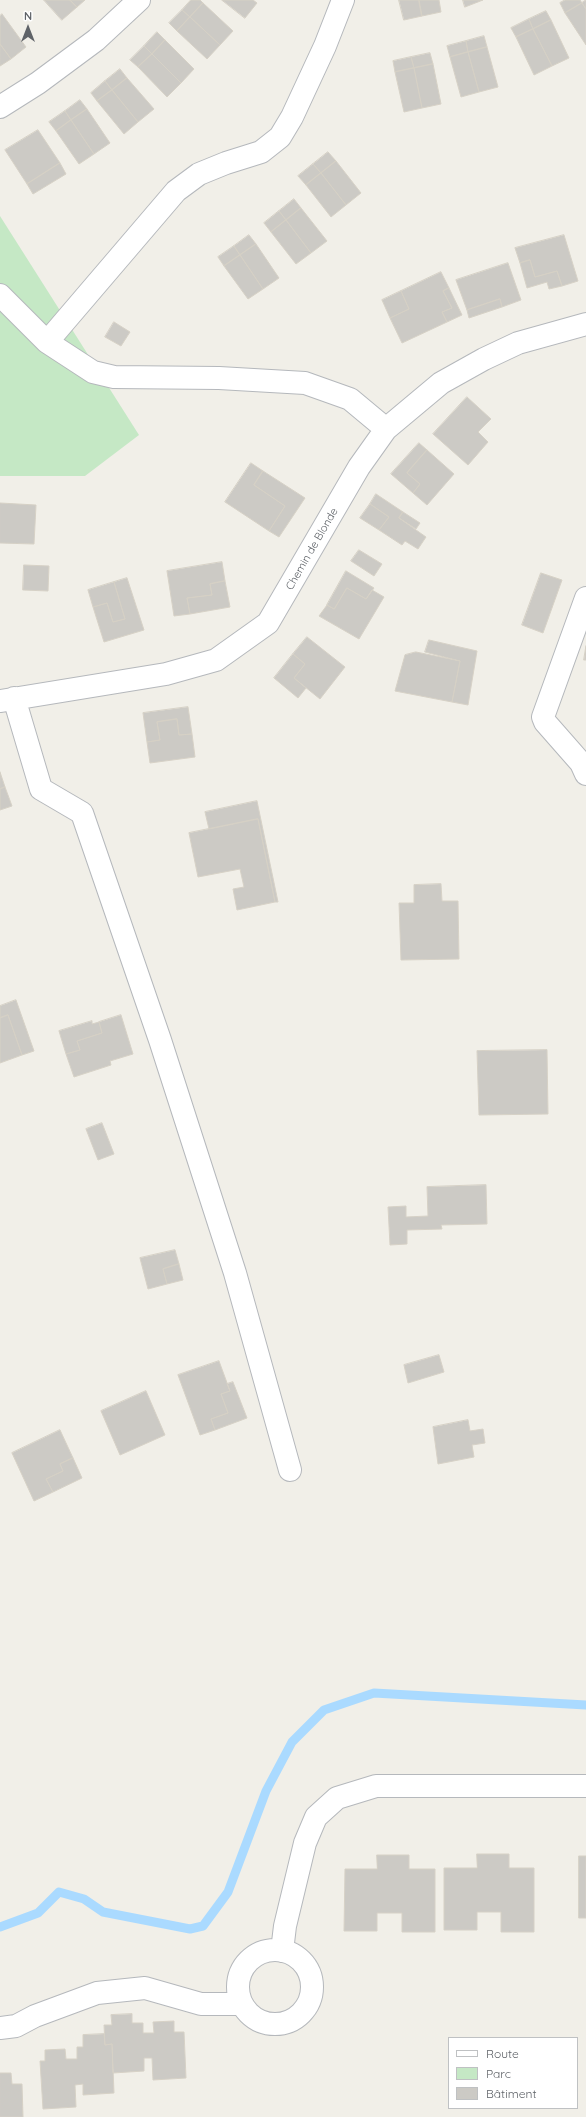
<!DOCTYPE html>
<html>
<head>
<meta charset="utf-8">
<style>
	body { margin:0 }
	#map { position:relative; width:586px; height:2117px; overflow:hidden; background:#f1efe8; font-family:Quicksand,sans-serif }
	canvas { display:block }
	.legend { position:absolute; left:448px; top:2037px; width:130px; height:72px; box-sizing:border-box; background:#fff; border:1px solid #bfc1c3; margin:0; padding:5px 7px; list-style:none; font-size:12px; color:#5f6368 }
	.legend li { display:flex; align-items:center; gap:8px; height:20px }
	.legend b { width:20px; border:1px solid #bfc1c3 }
	.north { position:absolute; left:8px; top:8px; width:40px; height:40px; -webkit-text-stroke:3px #fff; paint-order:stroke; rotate:0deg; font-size:11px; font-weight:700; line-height:16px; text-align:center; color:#5f6368 }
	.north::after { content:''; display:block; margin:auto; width:14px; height:18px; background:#5f6368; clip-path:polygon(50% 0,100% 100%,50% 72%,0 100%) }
</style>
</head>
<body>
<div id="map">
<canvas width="586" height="2117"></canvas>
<ul class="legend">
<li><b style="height:5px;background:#fff"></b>Route</li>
<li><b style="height:11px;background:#c5e8c5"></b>Parc</li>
<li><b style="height:11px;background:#cccac5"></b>Bâtiment</li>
</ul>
<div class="north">N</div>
</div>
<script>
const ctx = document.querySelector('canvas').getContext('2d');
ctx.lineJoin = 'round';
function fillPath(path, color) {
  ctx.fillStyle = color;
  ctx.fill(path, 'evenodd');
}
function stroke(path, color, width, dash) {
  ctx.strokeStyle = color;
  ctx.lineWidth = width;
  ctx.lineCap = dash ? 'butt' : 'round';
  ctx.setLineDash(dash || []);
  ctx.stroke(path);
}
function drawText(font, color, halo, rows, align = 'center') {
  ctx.font = font + ' Quicksand,sans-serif';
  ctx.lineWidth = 3;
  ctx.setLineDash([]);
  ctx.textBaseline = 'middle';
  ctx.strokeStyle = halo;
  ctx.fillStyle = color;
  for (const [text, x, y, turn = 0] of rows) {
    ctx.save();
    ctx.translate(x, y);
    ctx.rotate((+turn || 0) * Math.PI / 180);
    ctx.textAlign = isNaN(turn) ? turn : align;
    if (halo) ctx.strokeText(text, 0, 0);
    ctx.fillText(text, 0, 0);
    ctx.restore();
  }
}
fillPath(new Path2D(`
	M0,216L139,435L85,476H0Z`), '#c5e8c5');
stroke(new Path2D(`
	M0,1927L38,1913L59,1892L84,1899L103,1912L190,1929L203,1926L228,1892L266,1791L292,1742L324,1710L374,1693L586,1705`), '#aadaff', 9);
const building = new Path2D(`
	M44,0H70L77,7L62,20Z
	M70,0H85L77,7Z
	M191,0H200L203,3L190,17L182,10Z
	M222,0H253L257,3L245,18Z
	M399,0H419L422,16L404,20Z
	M419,0H439L441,12L422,16Z
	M463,0H483L465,7Z
	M565,0H580L582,3L565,13L560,3Z
	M586,0V9L582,3Z
	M203,3L233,31L220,45L190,17Z
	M582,3L586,9V45L565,13Z
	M182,10L190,17L177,31L169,23Z
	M546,11L551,20L533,29L529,19Z
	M2,14L26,47L11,59L0,44V16Z
	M190,17L220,45L207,59L177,31Z
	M529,19L533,29L516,37L511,28Z
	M551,20L569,58L552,66L533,29Z
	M533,29L552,66L534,75L516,37Z
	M157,32L165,40L152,54L144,46Z
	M484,36L487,47L468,52L466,41Z
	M165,40L194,69L181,83L152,54Z
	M466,41L468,52L450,57L447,46Z
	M0,44L11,59L0,66Z
	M144,46L152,54L138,67L130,60Z
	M487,47L498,87L479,92L468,52Z
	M468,52L479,92L461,97L450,57Z
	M430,53L433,64L414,68L411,57Z
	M152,54L181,83L167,97L138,67Z
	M411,57L414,68L395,72L393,61Z
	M433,64L441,104L422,108L414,68Z
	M414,68L422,108L404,112L395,72Z
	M120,69L127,78L112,90L105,81Z
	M127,78L154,109L138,122L112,90Z
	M105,81L112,90L97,101L91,93Z
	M112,90L138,122L124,134L97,101Z
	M80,100L87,109L71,120L65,111Z
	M87,109L110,143L94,154L71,120Z
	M65,111L71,120L56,131L49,122Z
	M71,120L94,154L79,164L56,131Z
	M38,130L60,163L27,184L5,150Z
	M328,152L336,161L321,173L313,164Z
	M336,161L361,193L346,205L321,173Z
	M60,163L66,174L33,194L27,184Z
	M313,164L321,173L306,185L298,176Z
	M321,173L346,205L331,217L306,185Z
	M294,199L301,208L286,220L279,211Z
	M301,208L327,241L311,253L286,220Z
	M279,211L286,220L271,232L264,223Z
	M286,220L311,253L296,264L271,232Z
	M249,235L256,244L240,255L234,246Z
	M564,235L578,281L562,286L557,271L535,277L530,260L520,263L515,248Z
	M256,244L279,278L263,289L240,255Z
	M234,246L240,255L224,266L218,257Z
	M240,255L263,289L248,299L224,266Z
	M530,260L535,277L557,271L562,286L549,289L547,282L527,288L520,263Z
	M508,263L521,300L502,307L500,299L467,310L456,280Z
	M441,272L449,288L443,291L452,308L442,312L447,322L402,343L390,318L409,309L401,291Z
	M449,288L462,315L447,322L442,312L452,308L443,291Z
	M401,291L409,309L390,318L382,300Z
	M500,299L502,307L469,318L467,310Z
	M114,322L130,332L121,346L105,337Z
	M467,397L491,419L478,432L488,442L468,465L433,434Z
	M419,443L427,450L407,473L420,484L413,493L391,474Z
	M427,450L454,474L427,505L413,493L420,484L407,473Z
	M251,463L263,471L254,485L285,506L269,531L225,502Z
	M263,471L305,498L279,537L269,531L285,506L254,485Z
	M376,494L403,512L399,518L426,537L418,549L405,541L402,545L379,530L389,517L370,504Z
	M0,503L36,505L34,544L0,543Z
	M370,504L389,517L379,530L360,518Z
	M403,512L420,523L416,529L399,518Z
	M359,550L382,564L374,576L351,561Z
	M222,562L225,581L210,584L212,595L187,598L190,614L174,616L167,571Z
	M24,565L49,566L48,591L23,590Z
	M346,571L374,588L366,599L347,588L334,609L327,605Z
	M541,573L562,580L543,633L522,625Z
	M127,578L144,630L104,642L93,607L107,603L113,622L125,619L114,582Z
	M225,581L230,607L190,614L187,598L212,595L210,584Z
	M114,582L125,619L113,622L107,603L93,607L88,590Z
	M347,588L366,599L372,590L384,597L359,639L319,616L327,605L334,609Z
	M307,637L345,667L320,699L294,678L305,664L293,654Z
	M429,640L477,651L468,705L452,702L460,661L425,652Z
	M586,646V660H584Z
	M416,652L460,661L452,702L395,691L405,655Z
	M293,654L305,664L294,678L306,688L298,698L274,678Z
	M188,707L192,734L179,735L177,719L157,722L160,740L147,742L143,713Z
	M177,719L179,735L192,734L195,757L150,763L147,742L160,740L157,722Z
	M0,772L5,787L0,789Z
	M5,787L12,806L0,810V789Z
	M257,801L278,902H275L258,819L209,829L205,812Z
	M258,819L275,902L237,910L233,889L244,887L240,869L198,877L189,833Z
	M441,884L442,901H458L459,959L401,960L399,903H414V885Z
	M16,1000L34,1051L22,1055L8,1015L0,1018V1006Z
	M8,1015L22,1055L0,1063V1018Z
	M121,1015L133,1054L110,1061L111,1065L74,1077L66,1054L80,1050L77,1041L102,1033L99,1022Z
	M92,1021V1024L99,1022L102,1033L77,1041L80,1050L66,1054L59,1031Z
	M547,1050L548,1114L479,1115L477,1051Z
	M102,1123L114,1154L98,1160L86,1129Z
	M486,1185L487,1224L441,1225L442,1229L407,1230V1244L390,1245L388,1207L406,1206V1217L428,1216L427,1187Z
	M175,1250L179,1264L163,1269L167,1284L148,1289L140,1258Z
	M179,1264L183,1280L167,1284L163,1269Z
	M439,1355L444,1372L408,1383L404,1365Z
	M219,1361L230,1391L221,1394L228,1413L211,1419L215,1430L200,1435L178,1375Z
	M233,1382L247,1418L215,1430L211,1419L228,1413L221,1394L230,1391L227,1384Z
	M146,1391L165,1435L120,1455L101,1411Z
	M468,1420L470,1431L483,1429L485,1443L472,1445L474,1457L438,1464L433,1427Z
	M60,1430L73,1458L60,1464L63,1471L46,1479L53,1492L34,1501L12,1453Z
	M73,1458L82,1478L53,1492L46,1479L63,1471L60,1464Z
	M477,1854H509V1868H534V1932H501V1912H477V1930H444V1868H477Z
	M377,1855H409V1869H435V1932H402V1913H377V1931H344L345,1869H377Z
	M579,1856H586V1918H579Z
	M132,2014V2023H143V2033H154L153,2022L174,2021V2032H184L186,2078L153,2080L152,2058H144V2071L113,2073L112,2044L105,2045L104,2025H112L111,2015Z
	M104,2034L105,2045L112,2044L114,2093L83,2095V2084L75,2085L76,2107L43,2109L40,2061H45V2050L65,2049L66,2059H77V2047H83V2035Z
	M0,2073H11L12,2084H22L23,2117H0Z`);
fillPath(building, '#cccac5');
stroke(building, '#d6d1c6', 1);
const minor = new Path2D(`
	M0,107L38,83L96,40L139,0
	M0,295L47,342L93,372L114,377L219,378L305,383L350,399L386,429
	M47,342L176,191L199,174L226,163L261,152L280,137L292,117L325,46L343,0
	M586,598L543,717L545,722L581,763L586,774
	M14,698L41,789L82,813L160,1040L235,1273L290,1470
	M1,701L166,674L216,660L268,623L359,467L386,429L441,383L484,359L518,343L586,324
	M238 1987a37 37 0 1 1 74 0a37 37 0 1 1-74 0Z
	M282,1951L285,1926L305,1843L316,1817L337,1798L376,1786H586
	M0,2028L16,2026L35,2016L97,1993L145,1988L201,2004H242`);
stroke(minor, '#b5b8bc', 24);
stroke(minor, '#fff', 22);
drawText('11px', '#5f6368', '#fff', [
	["Chemin de Blonde",312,549,-60]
]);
</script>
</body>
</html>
